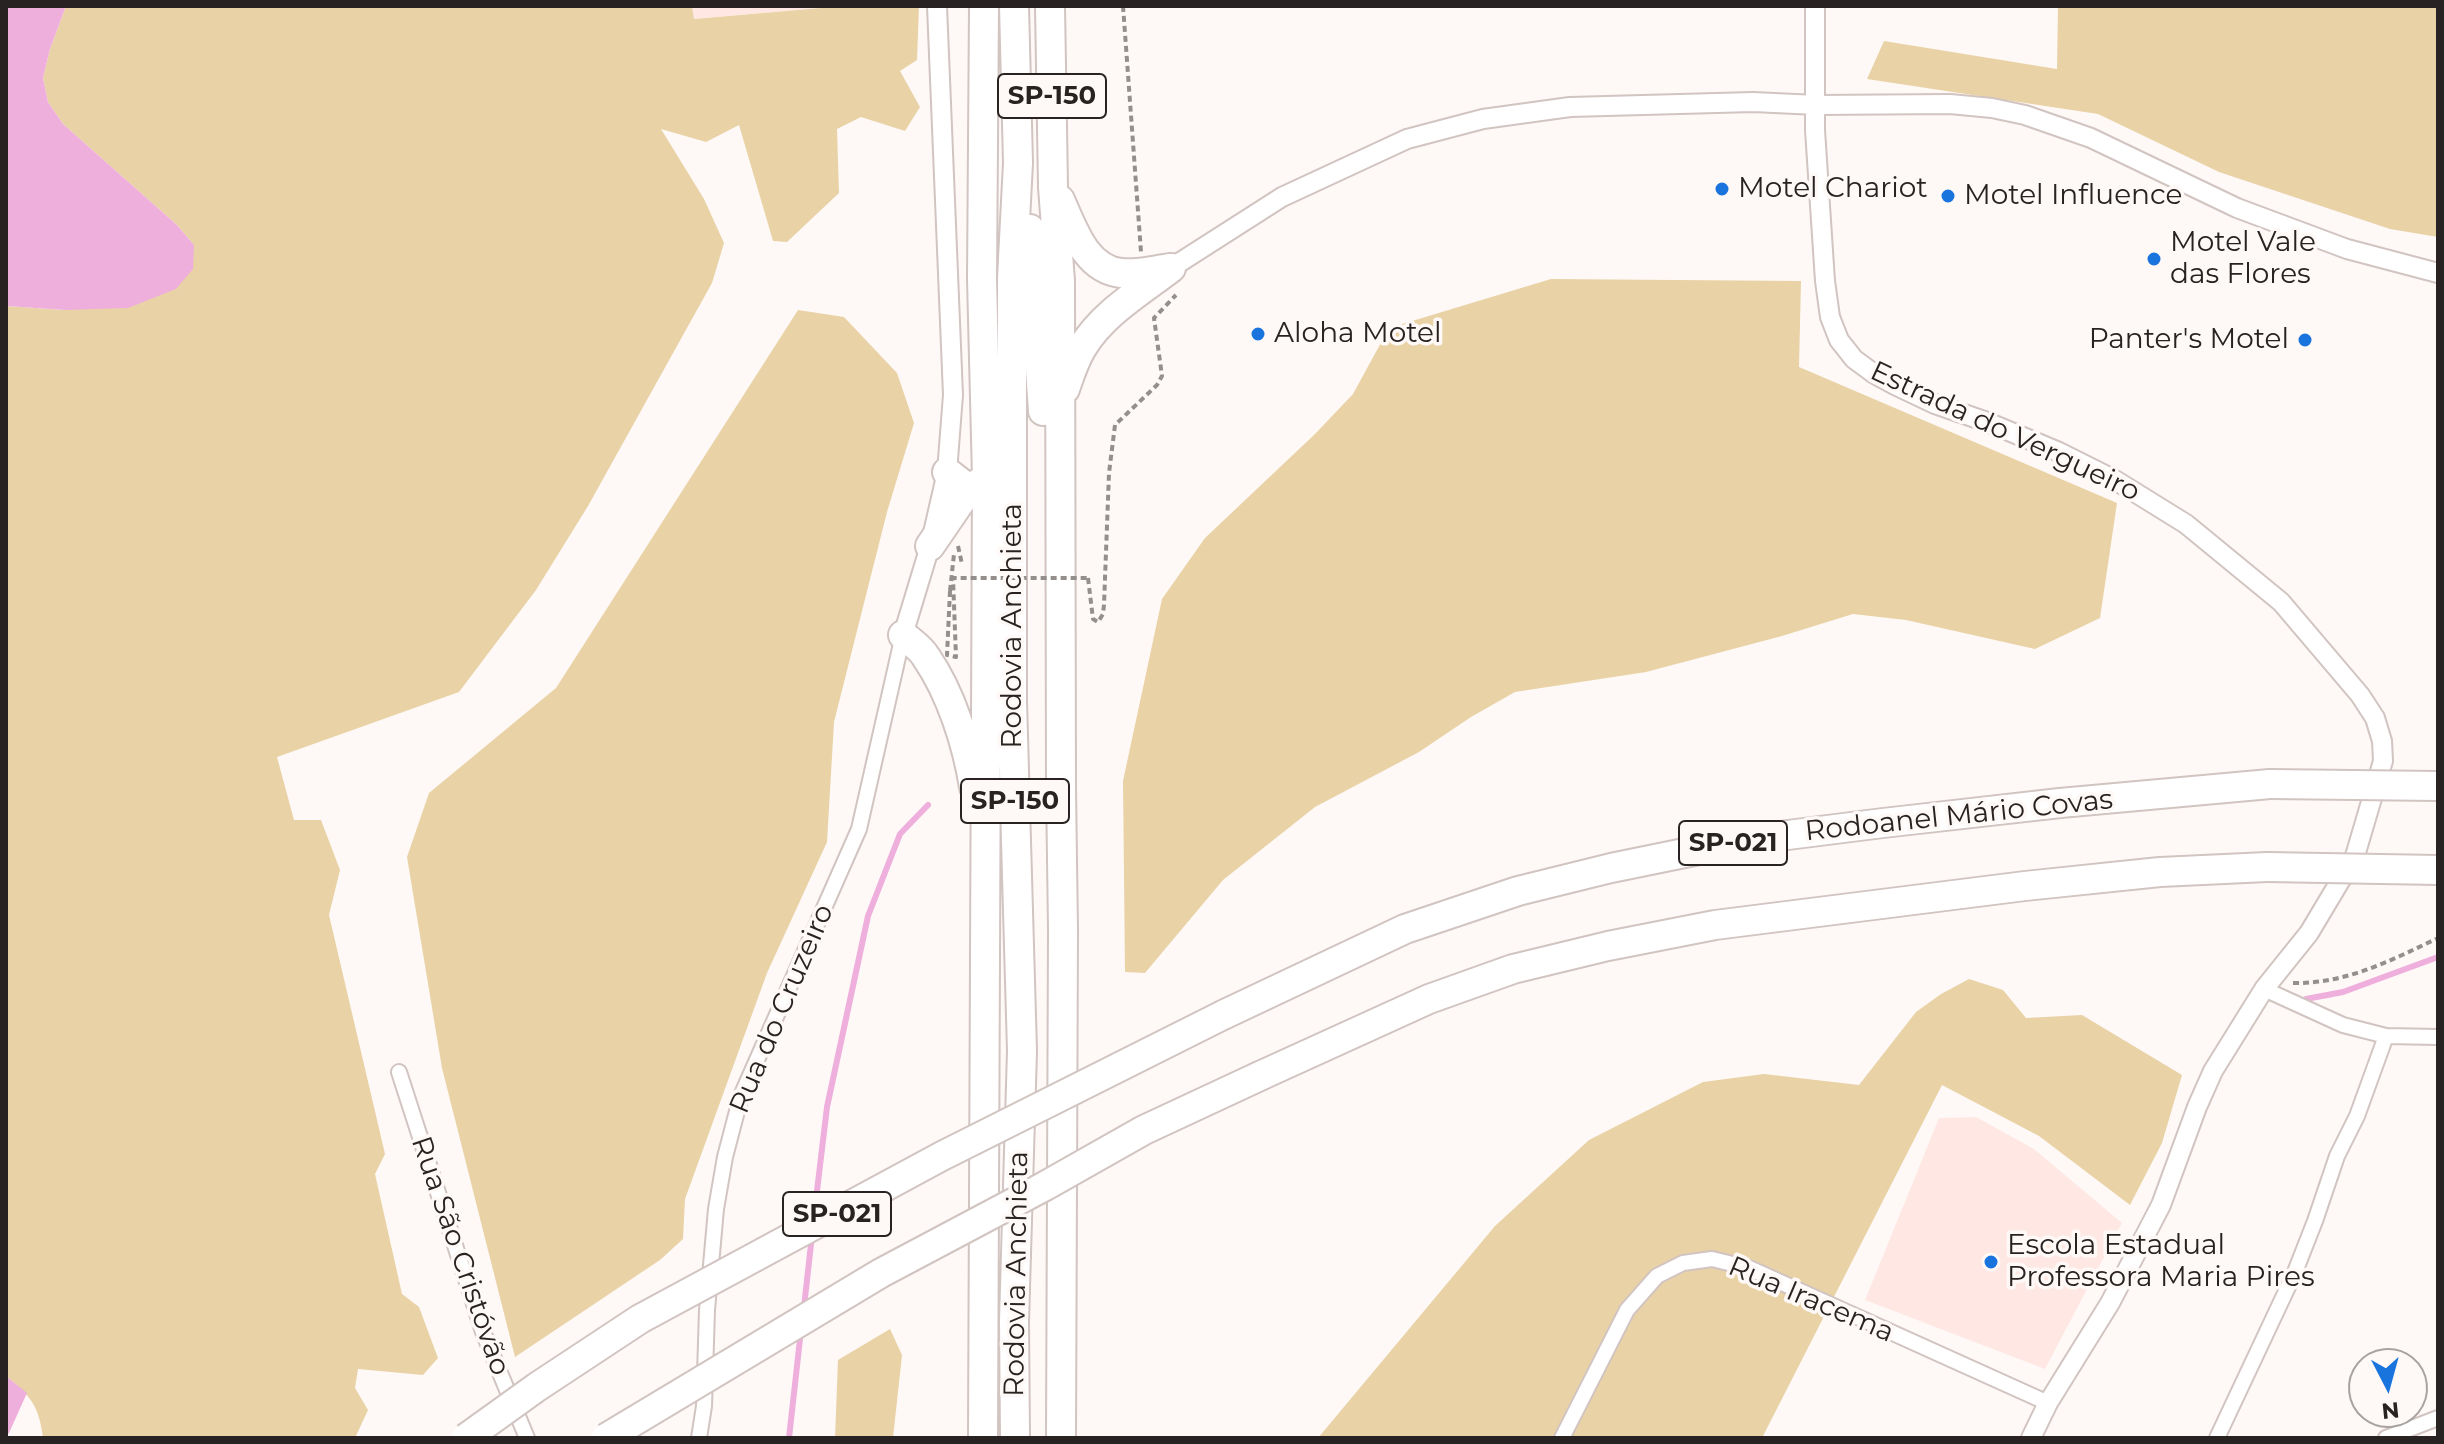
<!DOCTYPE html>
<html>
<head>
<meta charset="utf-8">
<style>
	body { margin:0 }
	#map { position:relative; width:2444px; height:1444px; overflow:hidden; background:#fef9f7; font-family:Montserrat,sans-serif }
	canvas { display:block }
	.frame { position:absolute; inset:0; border:8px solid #282322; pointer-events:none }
	.north { position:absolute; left:2348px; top:1348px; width:80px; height:80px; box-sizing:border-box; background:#fef9f7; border:2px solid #a8a3a2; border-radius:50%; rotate:174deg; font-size:22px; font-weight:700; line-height:32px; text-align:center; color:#282322 }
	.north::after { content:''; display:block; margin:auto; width:28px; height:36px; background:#1a74dd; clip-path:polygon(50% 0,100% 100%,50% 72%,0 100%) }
</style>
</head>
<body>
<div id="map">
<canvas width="2444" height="1444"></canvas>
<div class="frame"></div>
<div class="north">N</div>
</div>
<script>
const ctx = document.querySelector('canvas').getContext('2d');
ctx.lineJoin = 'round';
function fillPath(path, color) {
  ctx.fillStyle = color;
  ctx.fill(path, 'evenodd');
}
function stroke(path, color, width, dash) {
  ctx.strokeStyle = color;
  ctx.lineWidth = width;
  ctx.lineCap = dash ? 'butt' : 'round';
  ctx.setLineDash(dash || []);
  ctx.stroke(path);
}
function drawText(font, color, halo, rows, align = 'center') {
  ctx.font = font + ' Montserrat,sans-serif';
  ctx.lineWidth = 7;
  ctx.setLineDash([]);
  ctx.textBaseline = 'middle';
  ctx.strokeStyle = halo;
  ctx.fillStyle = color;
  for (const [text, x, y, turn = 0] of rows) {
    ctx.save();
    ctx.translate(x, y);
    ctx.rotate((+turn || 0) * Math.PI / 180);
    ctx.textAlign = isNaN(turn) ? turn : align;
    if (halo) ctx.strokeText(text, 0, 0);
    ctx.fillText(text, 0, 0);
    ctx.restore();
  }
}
fillPath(new Path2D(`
	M692,6H844L694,19Z
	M1976,1117L2034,1149L2122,1223L2045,1369L1865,1300L1939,1118Z`), '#ffe8e4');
fillPath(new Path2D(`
	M66,6H692L694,19L844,6H919L917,60L900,71L920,107L905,131L861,117L837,129L839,193L787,242L773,241L739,125L706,142L661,129L704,199L724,243L712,283L588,506L536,590L459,692L277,757L294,820H321L340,870L329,915L385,1154L375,1174L402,1294L419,1307L438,1358L423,1375L358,1369L355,1388L368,1410L355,1438H43C39,1406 31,1396 6,1376V306L65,310L194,245L177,225L63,124L48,102L43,78L50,49Z
	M2058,6H2438V237L2390,229L2219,172L2098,114L1867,79L1884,41L2057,69Z
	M1551,279L1801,281L1799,367L2117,503L2100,618L2035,649L1906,620L1853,614L1782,636L1646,672L1515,692L1471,717L1419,752L1315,807L1223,880L1145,973L1125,972L1123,781L1162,599L1205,538L1315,434L1353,394L1389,328Z
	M798,310L844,317L897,373L914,423L887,512L834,722L827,842L767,973L685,1199L683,1239L660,1260L515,1357L442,1068L407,857L429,793L556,688Z
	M1969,979L2003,990L2026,1018L2082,1015L2182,1075L2162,1143L2130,1205L2039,1136L1942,1085L1762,1438H1318L1495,1226L1589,1140L1703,1082L1764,1074L1859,1085L1916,1012L1941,994Z
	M890,1329L902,1355L893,1438H835L838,1360Z`), '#e9d2a5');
fillPath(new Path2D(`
	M6,6H66L50,49L43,78L48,102L63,124L177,225L194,245L193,269L176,289L128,308L65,310L6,306Z
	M6,1376L27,1393L9,1433L6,1436Z`), '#efafdd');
stroke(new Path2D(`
	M2306,999L2343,992L2438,957
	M814,1216L827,1107L868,916L900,834L928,805
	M804,1307L812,1235
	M789,1438L801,1330`), '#efafdd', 6);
const minor = new Path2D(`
	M2264,989L2343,1025L2386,1036L2438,1037
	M399,1072L483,1332L527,1438
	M699,1438L704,1406L707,1310L716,1209L725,1157L741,1096L859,829L903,635
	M1562,1438L1627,1310L1657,1276L1683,1263L1712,1259L1749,1268L2048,1403
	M2217,1438L2295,1272L2315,1221L2337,1156L2357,1116L2386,1036
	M2386,1438L2438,1418`);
const tertiary = new Path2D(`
	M1815,6V130L1825,281L1830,317L1839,340L1854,359L1873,373L1895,385L1935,404L1987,422L2059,452L2115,480L2186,524L2281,602L2360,695L2375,718L2382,741L2383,761L2355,856L2309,933L2264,989L2213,1071L2197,1107L2161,1205L2110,1303L2048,1403L2031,1438
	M1171,268L1282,197L1407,139L1483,119L1570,107L1753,102L1817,105L1950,104L1992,108L2025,115L2091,138L2237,208L2347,249L2438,273
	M903,635L930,546L947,472L953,395L937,6`);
const motorway = new Path2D(`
	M1014,6L1018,163L1012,278V701L1022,1051L1014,1321L1015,1438
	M1050,6L1053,187L1060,281L1061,788L1063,930L1061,1438
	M1060,200C1073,228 1085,269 1121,273C1137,275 1155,270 1171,268
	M1030,229L1043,411
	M1065,389C1070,375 1074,361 1082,348C1102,314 1141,291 1171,268
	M947,472L969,489
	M930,546L969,489L987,478
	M903,635C911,642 921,648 926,657C951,693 967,744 974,787
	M1223,1015L1405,929L1518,891L1611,868L1748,840L1883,823L2060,803L2270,784
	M1262,1075L1429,999L1513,969L1608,946L1715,925L2025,886L2160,872L2267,867
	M983,1438L987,478L982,279L984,6`);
stroke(minor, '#d1c4c1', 18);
stroke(tertiary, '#d1c4c1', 22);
stroke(motorway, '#d1c4c1', 32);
stroke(new Path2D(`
	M1123,6L1141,252
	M958,546L962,564
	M1088,578L1093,619L1098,622L1103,614L1104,605L1109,473L1115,425L1157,385L1162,376L1154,318L1176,295
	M950,591L954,554
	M2293,983C2346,984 2392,960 2438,938`), '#948f8d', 4, [6, 4]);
stroke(minor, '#fff', 14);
stroke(tertiary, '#fff', 18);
stroke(motorway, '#fff', 28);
const motorwayBridge = new Path2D(`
	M2270,784L2438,786
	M2267,867L2438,870
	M466,1438L537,1387L640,1319L942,1156L1223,1015
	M606,1438L881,1273L1045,1186L1144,1130L1262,1075`);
stroke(motorwayBridge, '#d1c4c1', 32, []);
stroke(new Path2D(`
	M950,591L947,655L956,657L953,578H1088`), '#948f8d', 4, [6, 4]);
stroke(motorwayBridge, '#fff', 28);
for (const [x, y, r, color] of [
	[1722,189,8,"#1a74dd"],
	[1948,196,8,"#1a74dd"],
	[2154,259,8,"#1a74dd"],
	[1258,334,8,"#1a74dd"],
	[2305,340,8,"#1a74dd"],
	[1991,1262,8,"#1a74dd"]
]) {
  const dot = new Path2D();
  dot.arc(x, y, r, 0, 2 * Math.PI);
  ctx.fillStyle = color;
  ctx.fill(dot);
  stroke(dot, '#fef9f7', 3);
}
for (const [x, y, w] of [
	[1052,96,108],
	[1015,801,108],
	[1733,843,108],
	[837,1214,108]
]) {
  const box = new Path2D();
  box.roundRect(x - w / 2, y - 22, w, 44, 6);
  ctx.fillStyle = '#fef9f7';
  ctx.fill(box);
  stroke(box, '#282322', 2);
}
drawText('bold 26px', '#282322', null, [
	["SP-150",1052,96],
	["SP-150",1015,801],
	["SP-021",1733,843],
	["SP-021",837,1214]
]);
drawText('28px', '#282322', '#fef9f7', [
	["Motel Chariot",1738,189],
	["Motel Influence",1964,196],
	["Motel Vale",2170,243],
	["das Flores",2170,275],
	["Aloha Motel",1274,334],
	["Panter's Motel",2289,340,"right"],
	["Escola Estadual",2007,1246],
	["Professora Maria Pires",2007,1278]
], 'left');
drawText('28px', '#282322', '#fef9f7', [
	["Estrada do Vergueiro",2005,432,25],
	["Rodovia Anchieta",1013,626,-90],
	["Rodoanel Mário Covas",1959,816,-6],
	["Rua do Cruzeiro",782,1009,-67],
	["Rua São Cristóvão",460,1256,71],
	["Rodovia Anchieta",1017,1274,-89],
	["Rua Iracema",1811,1300,23]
]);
</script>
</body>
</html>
